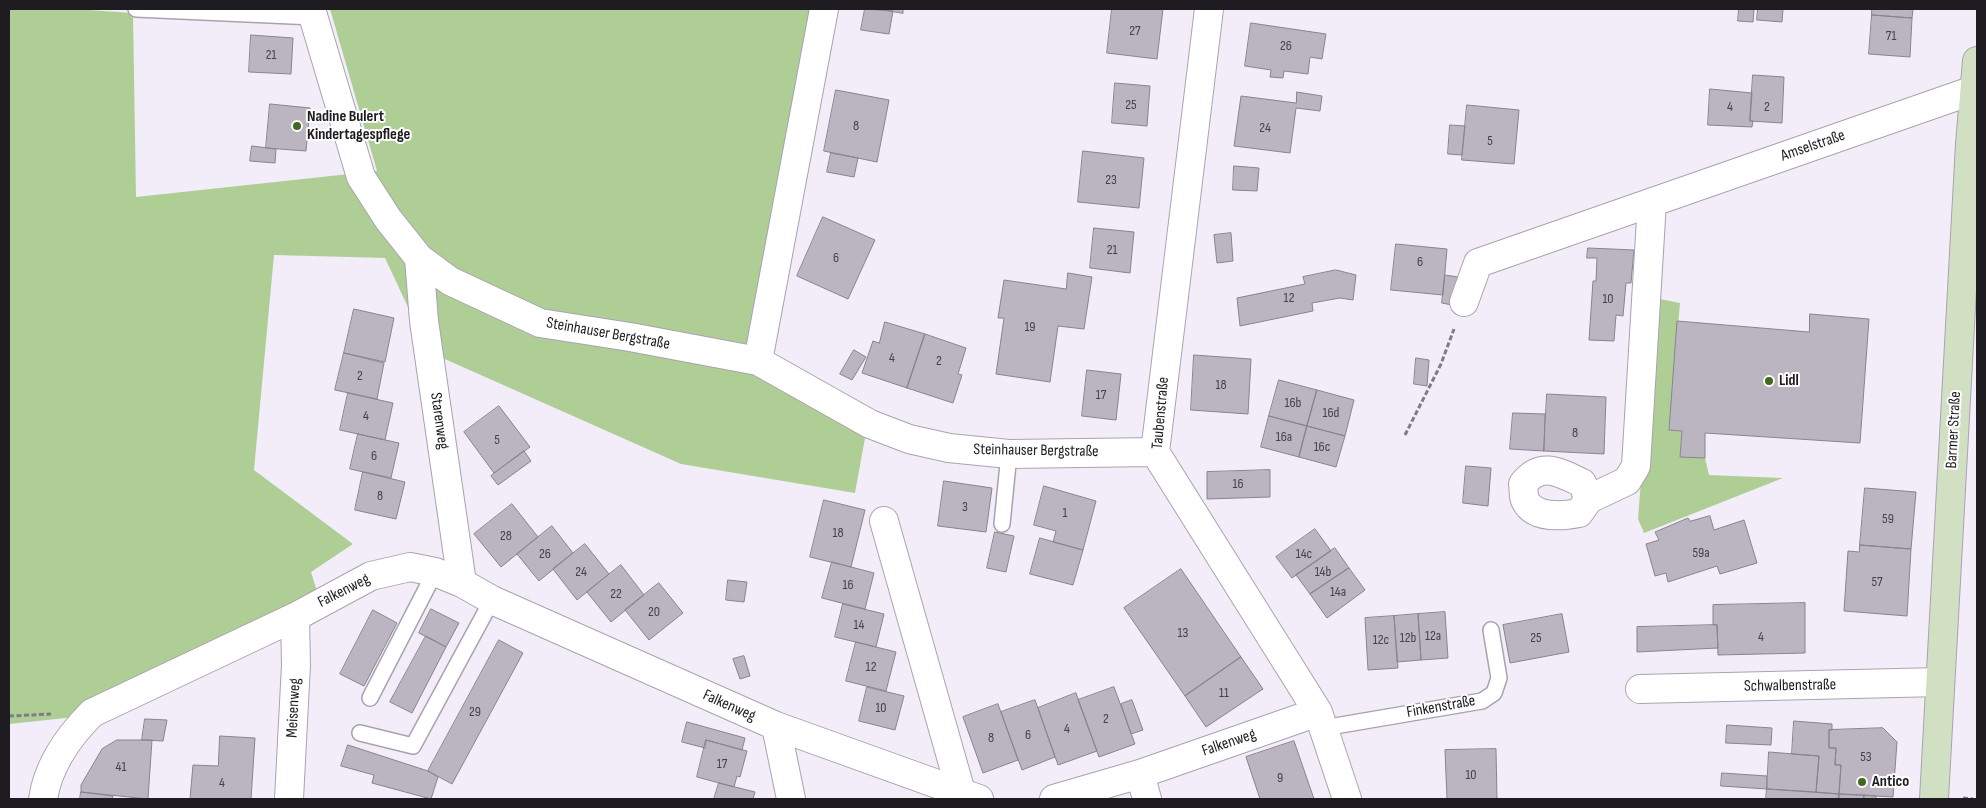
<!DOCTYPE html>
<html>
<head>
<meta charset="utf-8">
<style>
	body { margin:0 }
	#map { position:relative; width:1986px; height:808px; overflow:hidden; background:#f3edfa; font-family:"Sofia Sans Condensed",sans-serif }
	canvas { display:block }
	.frame { position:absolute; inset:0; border:10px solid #1e1c21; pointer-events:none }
</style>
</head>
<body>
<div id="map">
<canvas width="1986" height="808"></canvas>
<div class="frame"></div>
</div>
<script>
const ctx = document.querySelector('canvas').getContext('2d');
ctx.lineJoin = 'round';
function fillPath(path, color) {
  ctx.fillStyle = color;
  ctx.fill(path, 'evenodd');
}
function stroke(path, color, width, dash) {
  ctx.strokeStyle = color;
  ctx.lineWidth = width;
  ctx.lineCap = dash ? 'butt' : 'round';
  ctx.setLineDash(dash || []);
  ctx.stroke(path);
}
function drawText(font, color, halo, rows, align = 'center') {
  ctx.font = font + ' "Sofia Sans Condensed",sans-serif';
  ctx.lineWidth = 4;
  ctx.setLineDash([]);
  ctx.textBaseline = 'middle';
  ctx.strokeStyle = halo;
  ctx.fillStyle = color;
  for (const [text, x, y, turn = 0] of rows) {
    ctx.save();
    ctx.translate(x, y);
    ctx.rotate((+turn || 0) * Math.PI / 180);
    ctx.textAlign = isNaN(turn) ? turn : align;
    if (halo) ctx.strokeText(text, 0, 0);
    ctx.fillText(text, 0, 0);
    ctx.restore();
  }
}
fillPath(new Path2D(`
	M9,9H73L133,13L136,197L377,171L330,9H820L754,363L867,427L855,493L681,464L429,352L385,258L274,255L254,470L353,544L311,572L320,601L94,715L9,724Z
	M1655,298L1680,303L1669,430L1682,431L1680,457L1705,458L1709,475L1783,478L1644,533L1638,519Z`), '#afce96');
const building = new Path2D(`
	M865,9L893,11L889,34L861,30Z
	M879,9H903V13Z
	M1112,9H1163L1157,59L1107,53Z
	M1739,9H1754L1753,22L1738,21Z
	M1758,9H1783L1782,22L1757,20Z
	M1872,9H1913L1912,18L1872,15Z
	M1872,15L1912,18L1910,57L1869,54Z
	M1251,23L1326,34L1322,59L1310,57L1308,74L1284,71L1283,78L1270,77L1271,70L1245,66Z
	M251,35L293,38L291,74L249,72Z
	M1753,75L1784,77L1782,123L1750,121Z
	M1115,83L1150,86L1147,126L1112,123Z
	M1710,89L1752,93L1750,121H1753L1752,127L1708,125Z
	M836,90L889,100L877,162L824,151Z
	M1297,92L1322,96L1320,111L1296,108L1290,153L1234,146L1241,96L1296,103Z
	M270,104L310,108L306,151L266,148Z
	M1467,105L1519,110L1514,164L1462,160Z
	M1450,125L1465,126L1462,155L1448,154Z
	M252,146L276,149L275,163L250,161Z
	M1083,151L1144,158L1139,208L1078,202Z
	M831,153L858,158L854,177L827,172Z
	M1234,166L1259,168L1257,191L1233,190Z
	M823,217L875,240L848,299L797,276Z
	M1094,228L1134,232L1130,273L1090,268Z
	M1231,233L1233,261L1217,263L1214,235Z
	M1396,244L1447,249L1443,295L1391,290Z
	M1588,248L1634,250L1631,283H1626L1623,316L1616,315L1614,341L1589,340L1593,281H1596L1597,258H1587Z
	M1336,270L1356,275L1353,300L1340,298L1312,303L1313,311L1240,326L1237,298L1305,284L1303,277Z
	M1068,273L1092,277L1084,329L1058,326L1050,382L996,374L1004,318H998L1004,280L1066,289Z
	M1445,275L1458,277L1452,305L1442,303Z
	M354,309L394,318L385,362L344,353Z
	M1810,314L1869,319L1860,443L1705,433V458L1680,457L1682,431L1669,430L1677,321L1809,332Z
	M885,322L925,334L907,388L862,373L873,341L879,343Z
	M925,334L966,348L958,374L962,375L953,403L907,388Z
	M854,350L866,357L852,380L840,374Z
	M344,353L384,363L377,399L335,390Z
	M1194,355L1251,359L1248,414L1191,410Z
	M1416,358L1429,360L1427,386L1414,384Z
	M1087,370L1121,374L1116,420L1082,416Z
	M1279,380L1317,390L1307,426L1269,416Z
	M1317,390L1354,400L1345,436L1307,426Z
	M348,393L393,403L385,440L340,430Z
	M1547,394L1606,397L1604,454L1544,451Z
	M499,406L530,447L494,473L464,432Z
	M1513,413L1545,414L1544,451L1510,449Z
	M1269,416L1307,426L1299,457L1261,447Z
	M1307,426L1345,436L1336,467L1299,457Z
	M358,434L399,443L391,478L350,469Z
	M524,451L531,461L498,485L491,476Z
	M1466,466L1491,468L1488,506L1463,503Z
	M1270,470V497L1207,499V472Z
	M363,472L405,482L396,519L355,510Z
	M944,481L992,488L986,532L938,526Z
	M1044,486L1096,501L1083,550L1053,542L1056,531L1034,525Z
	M1865,488L1916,492L1911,549L1860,545Z
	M824,500L865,510L851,567L810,557Z
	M512,504L538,537L501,567L474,534Z
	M1710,516L1714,530L1744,520L1757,563L1720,574L1717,566L1668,582L1666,573L1655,576L1646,544L1659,540L1655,532L1688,518L1690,521Z
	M552,526L573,553L539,581L517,554Z
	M1315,529L1331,551L1292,578L1276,557Z
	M995,532L1014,536L1006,572L987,568Z
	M1040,538L1083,550L1073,585L1030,574Z
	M585,544L609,574L577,600L553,569Z
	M1860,545L1911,549L1907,616L1844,611L1848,551L1859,552Z
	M1335,548L1349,568L1310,594L1296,575Z
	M832,562L874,573L865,609L822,598Z
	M621,565L644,595L611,622L587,592Z
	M1349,568L1365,590L1327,618L1310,594Z
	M1181,569L1241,657L1185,696L1124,608Z
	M728,580L747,582L744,602L726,600Z
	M659,583L683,613L649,640L625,610Z
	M1805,603V653L1718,655L1717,625H1713V605Z
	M843,604L884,614L876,647L835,637Z
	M431,609L459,623L446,647L419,633Z
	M373,610L397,623L364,686L340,674Z
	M1445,612L1448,658L1421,660L1418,614Z
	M1418,614L1421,660L1397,662L1394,616Z
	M1562,614L1569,652L1510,663L1503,625Z
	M1394,616L1398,668L1368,670L1365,618Z
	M1717,625L1718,648L1637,652V627Z
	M426,636L446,647L412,713L390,702Z
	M499,640L523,653L452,784L428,771Z
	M856,642L896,652L886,691L846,681Z
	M744,656L750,676L740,679L733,659Z
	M1241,657L1263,689L1206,727L1185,696Z
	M867,687L904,696L895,730L859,721Z
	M1114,687L1135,744L1099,757L1078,700Z
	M1076,693L1097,751L1058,765L1038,708Z
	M1035,700L1055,757L1022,770L1001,712Z
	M1132,700L1143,730L1131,734L1121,704Z
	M998,704L1018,760L983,773L963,717Z
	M145,719L167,720L163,741L142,740Z
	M1794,721L1832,724V730H1829V748H1836L1835,765H1841L1839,794L1816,792L1819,756L1792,754Z
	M687,722L745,738L742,750L706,740L705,748L682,742Z
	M1727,725L1772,728L1771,745L1726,743Z
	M1883,728L1897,742L1893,797L1839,794L1841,765H1835L1836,748H1829V730Z
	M220,736L255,738L251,799H190L193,765L218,766Z
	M117,740H152L148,799L81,792V785L102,749Z
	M706,740L747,751L740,777L737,776L734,787L697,777Z
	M1294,741L1314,799H1260L1246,757Z
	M348,745L428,771L438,777L431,799L372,783L374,775L341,766Z
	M1496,749L1497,799H1447L1445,750Z
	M1769,752L1819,756L1816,792L1767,789Z
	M1722,773L1767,776V789L1721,786Z
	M719,783L755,792L753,799H714Z
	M1767,789L1839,794V799H1766Z
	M81,792L113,796L112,799H80Z
	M1839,794L1864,795V799H1839Z
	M1864,795L1876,796V799H1864Z`);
fillPath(building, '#bbb4c1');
stroke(building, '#89838f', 1);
const lane = new Path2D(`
	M136,9L314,17
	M1002,524L1009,454
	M370,698L435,572
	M1323,728L1482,701L1494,693L1499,678L1491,630
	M360,733L413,746L492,600`);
const street = new Path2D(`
	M311,9L361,177L388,219L419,258L450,281L540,323L630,337L758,361L870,424L909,439L949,448L1009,454L1155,452
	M1209,9L1155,452L1318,712L1347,799
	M419,258L424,321L462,583
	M1464,302L1478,263L1974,90
	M758,361L824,9
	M1589,499L1582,483C1559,472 1541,461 1523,484C1524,489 1523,496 1525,500C1534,519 1563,516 1579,513L1589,499L1627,481L1636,466L1652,202
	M884,521L963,799
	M1640,689L1940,682
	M776,726L791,799
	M1140,774L1147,799
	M43,799C48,766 69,736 92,713L295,617L371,576L410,567L435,572L462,583L492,600L776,726L979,799
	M289,799L296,665L295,617
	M1054,799L1140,774L1318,712`);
const secondary = new Path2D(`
	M1934,799L1970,144L1977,61`);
stroke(lane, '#a9a3b0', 18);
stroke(street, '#a9a3b0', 30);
stroke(secondary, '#a9a3b0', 30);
stroke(new Path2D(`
	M1405,435L1441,364L1454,329
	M9,716L51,714
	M1963,798L1973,799`), '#807c85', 3, [5, 2.5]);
stroke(lane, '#fff', 15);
stroke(street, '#fff', 28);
stroke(secondary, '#d1e0c2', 28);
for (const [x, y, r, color] of [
	[297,126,5,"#43671f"],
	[1769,381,5,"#43671f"],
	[1862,782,5,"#43671f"]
]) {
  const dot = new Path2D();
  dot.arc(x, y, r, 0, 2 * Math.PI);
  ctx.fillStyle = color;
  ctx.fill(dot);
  stroke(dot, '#fdfdfd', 2);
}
drawText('14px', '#454249', null, [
	["27",1135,31],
	["71",1891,36],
	["26",1286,46],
	["21",271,55],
	["25",1131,105],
	["4",1730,107],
	["2",1767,107],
	["8",856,126],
	["24",1265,128],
	["5",1490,141],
	["23",1111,180],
	["21",1112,250],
	["6",836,258],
	["6",1420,262],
	["12",1289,298],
	["10",1608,299],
	["19",1030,327],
	["4",892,358],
	["2",939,361],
	["2",360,376],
	["18",1221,385],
	["17",1101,395],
	["16b",1293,403],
	["16d",1331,413],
	["4",366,416],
	["8",1575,433],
	["16a",1284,437],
	["5",497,440],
	["16c",1322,447],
	["6",374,456],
	["16",1238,484],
	["8",380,496],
	["3",965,507],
	["1",1065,513],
	["59",1888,519],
	["18",838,533],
	["28",506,536],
	["59a",1701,553],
	["26",545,554],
	["14c",1304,554],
	["24",581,572],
	["14b",1323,572],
	["57",1877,582],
	["16",848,585],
	["14a",1338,592],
	["22",616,594],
	["20",654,612],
	["14",859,625],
	["13",1183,633],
	["12a",1433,636],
	["4",1761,637],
	["12b",1408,638],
	["25",1536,638],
	["12c",1381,640],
	["12",871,667],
	["11",1224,693],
	["10",881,708],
	["29",475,712],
	["2",1106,719],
	["4",1067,729],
	["6",1028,735],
	["8",991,738],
	["53",1866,757],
	["17",722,764],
	["41",121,767],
	["10",1471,775],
	["9",1280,778],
	["4",222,783]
]);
drawText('bold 16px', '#1e1c21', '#fdfdfd', [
	["Nadine Bulert",307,117],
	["Kindertagespflege",307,135],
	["Lidl",1779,381],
	["Antico",1872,782]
], 'left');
drawText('16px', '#1e1c21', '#fdfdfd', [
	["Amselstraße",1813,146,-19],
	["Steinhauser Bergstraße",608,334,10],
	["Taubenstraße",1161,413,-85],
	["Starenweg",439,421,82],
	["Barmer Straße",1954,430,-87],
	["Steinhauser Bergstraße",1036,451,1],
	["Falkenweg",344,591,-27],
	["Schwalbenstraße",1790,686,-1],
	["Falkenweg",729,706,24],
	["Finkenstraße",1441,707,-10],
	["Meisenweg",294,708,-87],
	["Falkenweg",1229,743,-19]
]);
</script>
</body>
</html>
